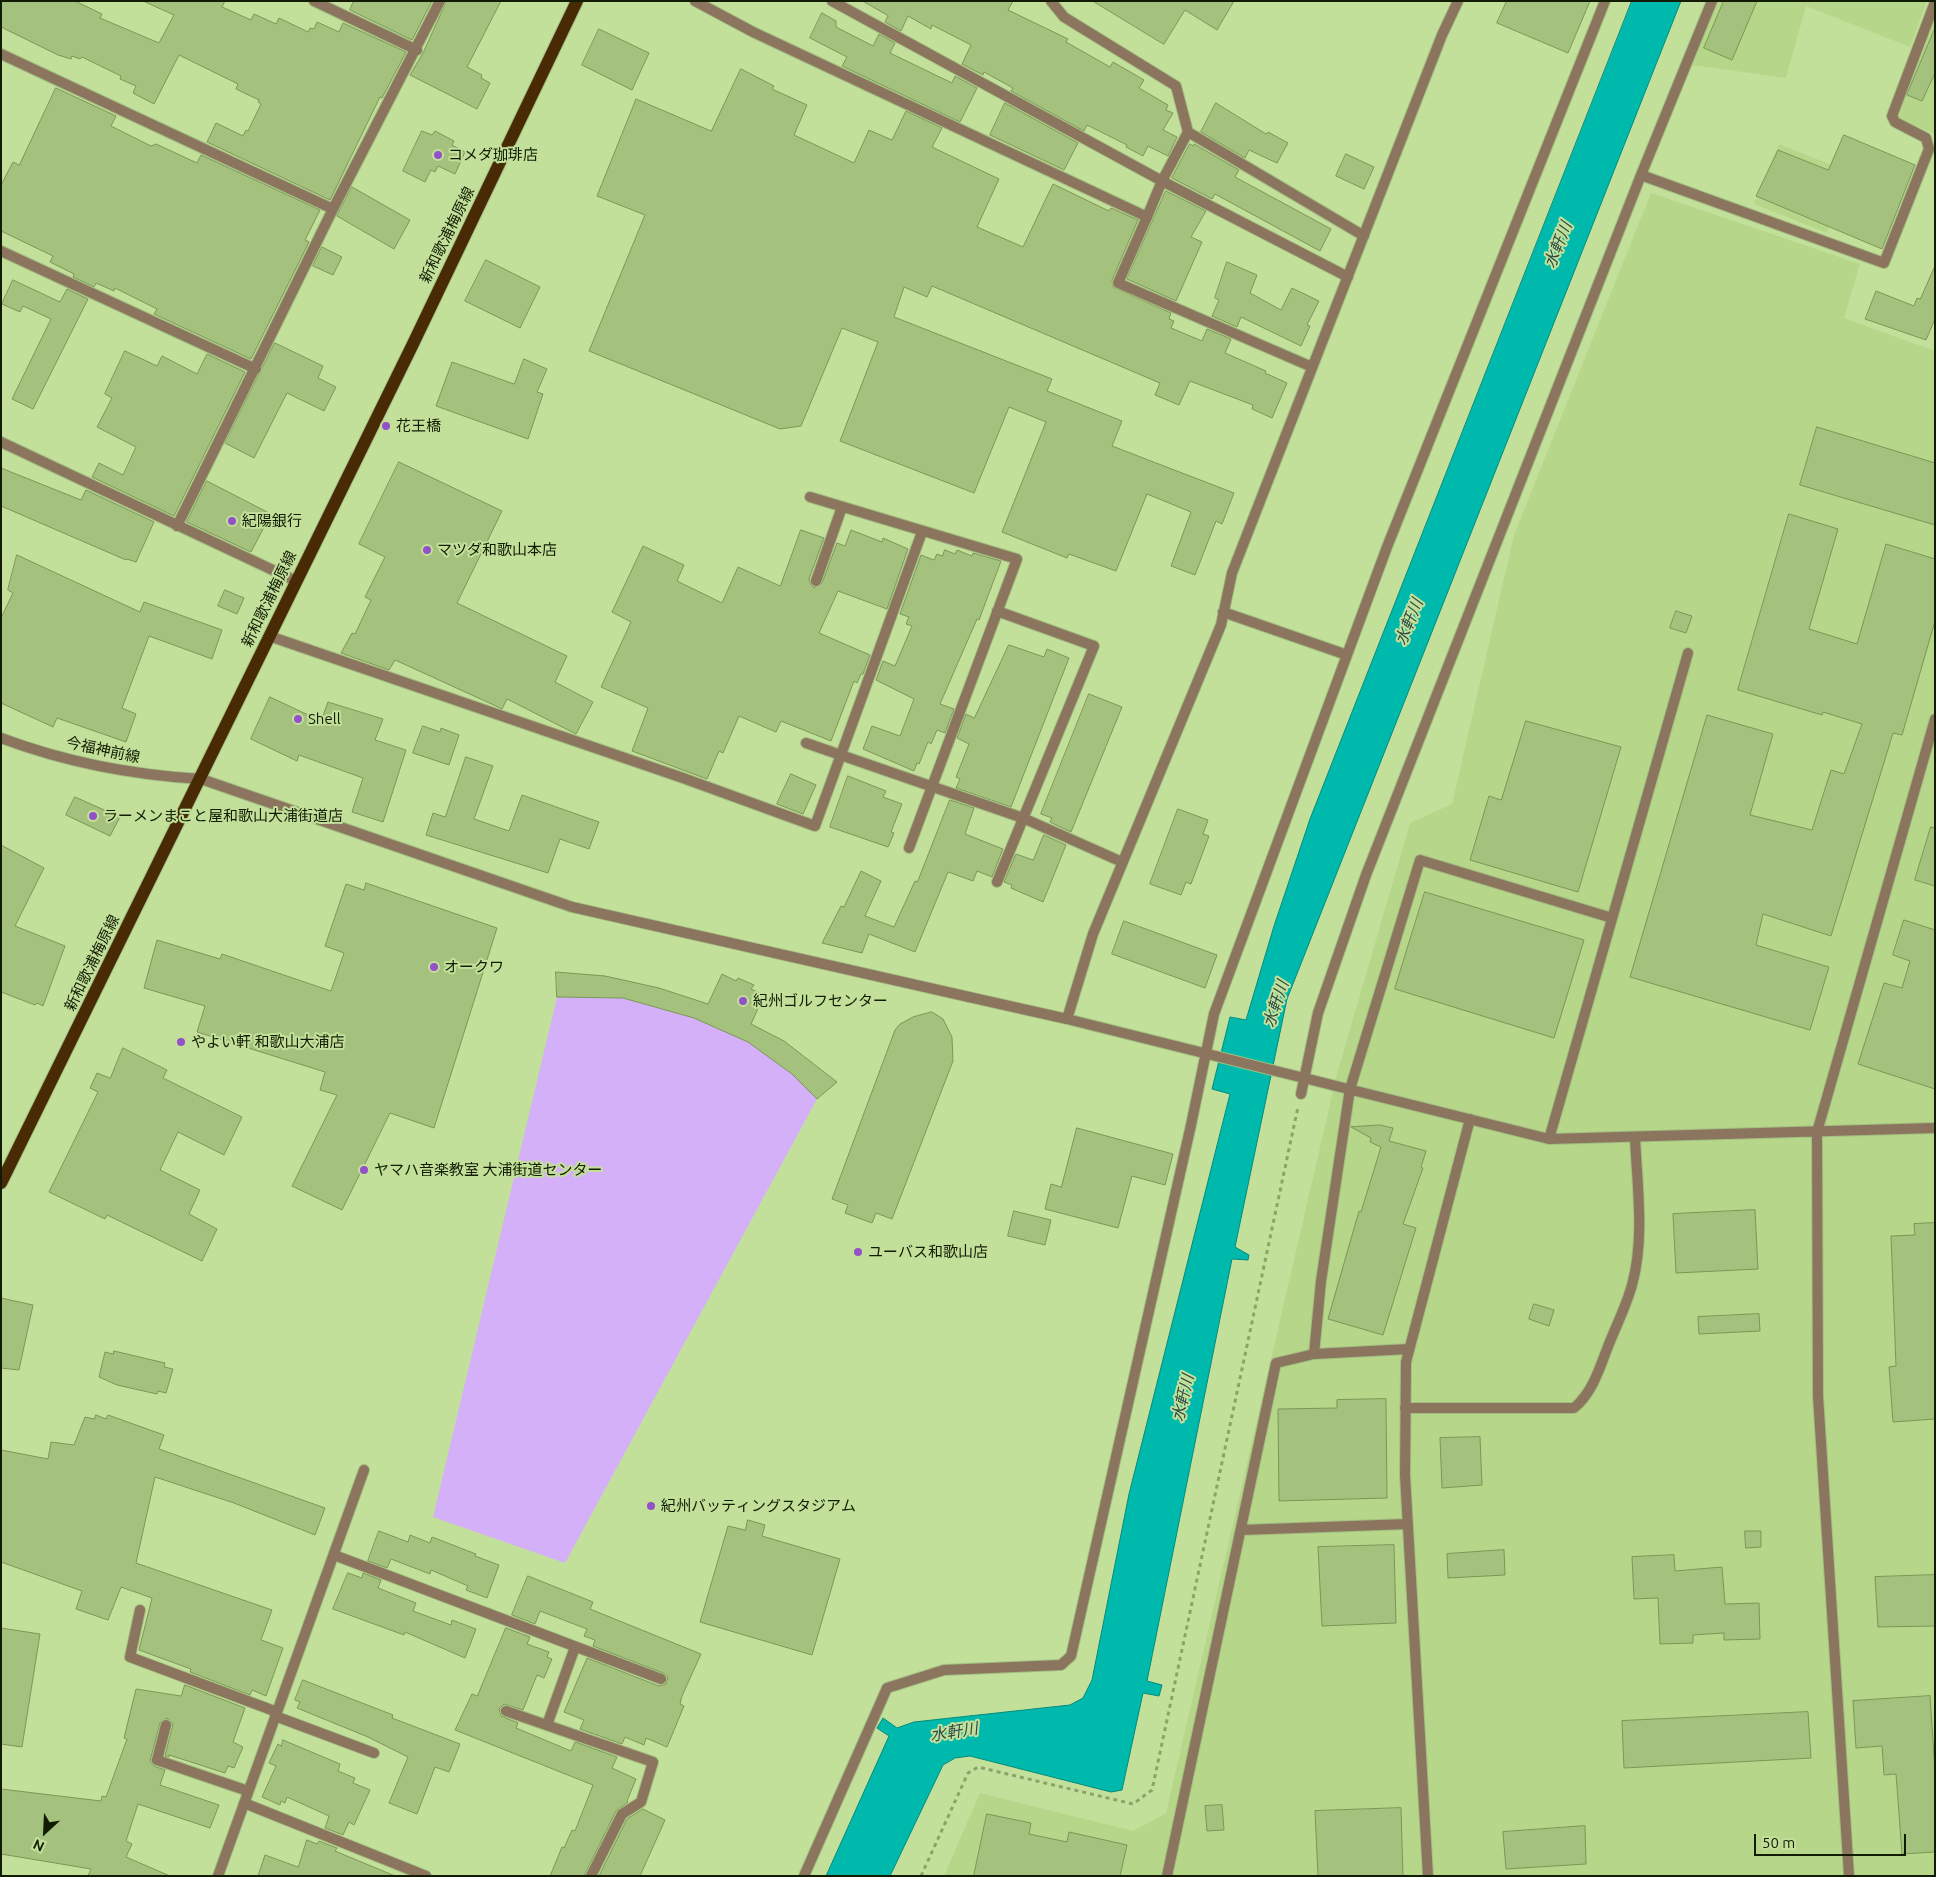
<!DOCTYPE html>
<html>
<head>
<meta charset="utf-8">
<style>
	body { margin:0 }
	#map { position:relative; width:1936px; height:1877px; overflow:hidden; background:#c3e09b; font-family:Ubuntu,sans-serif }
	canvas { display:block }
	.frame { position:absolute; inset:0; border:2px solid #121c03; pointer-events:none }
	.north { position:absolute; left:20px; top:1807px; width:50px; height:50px; -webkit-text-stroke:4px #c3e09b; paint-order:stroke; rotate:205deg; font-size:14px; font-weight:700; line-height:20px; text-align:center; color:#121c03 }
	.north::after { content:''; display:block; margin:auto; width:18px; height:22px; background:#121c03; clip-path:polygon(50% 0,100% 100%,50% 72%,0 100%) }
	.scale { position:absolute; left:1754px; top:1834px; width:152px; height:22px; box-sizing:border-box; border:2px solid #121c03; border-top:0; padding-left:6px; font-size:15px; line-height:18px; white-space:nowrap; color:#121c03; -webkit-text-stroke:4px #c3e09b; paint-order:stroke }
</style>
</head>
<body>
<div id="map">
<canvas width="1936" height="1877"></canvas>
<div class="frame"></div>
<div class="north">N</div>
<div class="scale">50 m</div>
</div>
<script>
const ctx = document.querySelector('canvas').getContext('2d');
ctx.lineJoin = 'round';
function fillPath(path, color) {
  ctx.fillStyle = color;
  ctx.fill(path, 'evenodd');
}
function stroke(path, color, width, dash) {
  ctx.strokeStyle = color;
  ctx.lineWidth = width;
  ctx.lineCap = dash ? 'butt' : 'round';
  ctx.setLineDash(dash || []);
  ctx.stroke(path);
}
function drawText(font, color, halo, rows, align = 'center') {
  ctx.font = font + ' Ubuntu,"Noto Sans JP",sans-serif';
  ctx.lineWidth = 4;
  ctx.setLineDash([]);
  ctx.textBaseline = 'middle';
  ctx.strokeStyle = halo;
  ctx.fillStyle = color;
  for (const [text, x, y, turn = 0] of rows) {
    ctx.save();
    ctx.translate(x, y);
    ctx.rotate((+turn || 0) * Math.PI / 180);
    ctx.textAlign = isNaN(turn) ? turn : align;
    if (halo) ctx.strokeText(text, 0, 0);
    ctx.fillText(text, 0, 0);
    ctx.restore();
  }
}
fillPath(new Path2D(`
	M1718,1H1927L1910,47L1806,6L1786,78L1692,65Z
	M1935,12V134L1893,117Z
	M1779,144L1852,173L1827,233L1754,204Z
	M1651,193L1860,264L1844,318L1935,351V1876H944L980,1793L1133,1831L1166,1813L1337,1074L1410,823L1452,804L1514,535Z`), '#b6d68a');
fillPath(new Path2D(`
	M557,997L623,998L694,1018L748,1042L792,1074L817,1099L565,1563L433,1517Z`), '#d4b0f8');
const water = new Path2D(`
	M1632,1H1681L1287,999L1235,1247L1249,1255L1248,1260L1232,1259L1147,1681L1162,1685L1159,1696L1143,1693L1122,1790L1111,1792L970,1756L955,1758L943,1765L890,1876H826L889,1736L877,1728L883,1718L897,1728L914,1722L1070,1705L1083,1698L1092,1680L1129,1494L1230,1094L1212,1089L1230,1017L1246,1020L1274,926L1310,819Z`);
fillPath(water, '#00b9ad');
stroke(water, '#058a7a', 1);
const building = new Path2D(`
	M1,1H75L102,14L100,18L159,43L174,15L143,1H225L222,7L251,20L254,14L276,24L279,18L308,32L310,28L314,29L317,22L339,32L343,23L406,52L382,98L380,97L330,200L207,142L216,123L243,136L246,130L248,131L261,104L258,102L259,100L236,89L238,84L179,55L154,104L133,93L136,86L120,79L121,76L82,57L80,59L72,56L71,59L58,55L1,27Z
	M354,1H432L412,40L350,10Z
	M447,1H501L467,67L482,75L481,78L490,83L477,109L410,75L423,53Z
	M863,1H1013L1008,10L1068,39L1066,42L1110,67L1113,62L1144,80L1139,88L1168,105L1166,110L1173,113L1163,130L1177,137L1168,156L1148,146L1143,156L1126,147L1127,145L1087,125L1084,131L1011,91L1013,88L984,72L983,75L962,64L971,45L932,25L931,29L908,16L901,31L885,22L888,16Z
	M1093,1H1234L1217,30L1185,10L1164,44Z
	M1507,1H1590L1568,53L1497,23Z
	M1724,1H1757L1732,60L1704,48Z
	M822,13L836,21V27L873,46L879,34L895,43L890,53L952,83L955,76L977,88L960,122L842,66L847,57L810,38Z
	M1935,28V73L1922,101L1907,95Z
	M599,29L649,53L632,90L582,65Z
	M741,69L774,86L772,89L807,105L794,135L854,163L869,130L892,140L906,111L942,128L932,147L999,179L977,227L1023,247L1053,184L1109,211L1111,208L1138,220L1112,280L1113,287L1171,313L1169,319L1174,321L1171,328L1202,341L1207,329L1231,339L1225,353L1266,371L1265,373L1287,383L1272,418L1252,409L1253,405L1190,381L1179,405L1155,395L1160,383L932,286L927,297L904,287L894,317L1052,379L1047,391L1122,421L1112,446L1234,493L1222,524L1216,521L1195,575L1171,566L1191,512L1147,494L1116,571L1069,554L1067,558L1002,532L1046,422L1009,407L974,493L840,441L878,342L842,328L801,426L780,429L589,351L645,215L597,196L636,99L711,131Z
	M56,88L116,116L111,126L151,146L156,144L197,163L201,155L320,210L305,240L309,242L251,359L154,314L157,309L115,288L114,291L96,283L94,287L73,277L74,274L50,262L53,256L1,231V185L13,162L19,165Z
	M1005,103L1078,143L1064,170L990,135Z
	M1216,103L1266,134L1268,132L1288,143L1277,163L1249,150L1245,158L1201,132Z
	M422,131L432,135L435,131L454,141L452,145L465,152L455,174L438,166L435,172L431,170L425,182L403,171Z
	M1844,135L1915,165L1882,249L1756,196L1778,150L1828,170Z
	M1190,144L1193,146L1194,144L1239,170L1235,177L1331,229L1320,251L1215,194L1212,199L1172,178Z
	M1346,154L1374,167L1364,189L1336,176Z
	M352,187L410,220L394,249L337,216Z
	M1166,191L1206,211L1191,237L1202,242L1176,301L1127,279Z
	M322,247L342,257L333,275L313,266Z
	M486,260L540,287L520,328L465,301Z
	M1227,262L1257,275L1250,293L1281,310L1292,288L1319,301L1307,325L1310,326L1301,346L1241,317L1237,327L1212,316L1219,300L1215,298Z
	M1935,266V319L1926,340L1865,319L1876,291L1914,306L1917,298L1920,299Z
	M13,280L60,302L67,289L88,299L33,409L12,399L51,319L23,306L20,312L2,304Z
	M275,343L323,366L318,378L336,387L324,411L287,393L254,458L225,443Z
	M125,351L157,366L162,356L197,374L207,354L245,372L174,516L92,477L99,463L123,475L136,447L97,427L112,398L105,394Z
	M524,359L547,369L537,392L543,394L528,439L436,406L452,362L514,384Z
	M1817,427L1935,463V525L1800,485Z
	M399,462L502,511L457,603L567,656L555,682L593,702L576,734L507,699L502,709L496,706L395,660L389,670L341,653L352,633L355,634L371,600L365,597L385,557L359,544Z
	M1,468L81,500L86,490L154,522L136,562L127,559L126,560L1,506Z
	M207,481L271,514L251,552L187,522Z
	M1789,514L1838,529L1809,629L1857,644L1886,544L1935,559V621L1902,735L1893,733L1831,936L1763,914L1756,945L1829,967L1810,1030L1630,977L1707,715L1773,734L1750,815L1812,830L1831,770L1844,774L1862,724L1823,712L1822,715L1738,690Z
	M801,530L824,538L809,579L811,585L814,588L822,583L837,543L845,546L851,530L882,542L883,538L908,549L887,609L838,591L819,633L870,655L863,674H861L857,683L854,681L831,741L781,721L776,732L739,716L723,753L719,751L707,779L632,751L648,708L601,687L631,622L612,612L643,546L684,565L677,581L722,603L738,567L780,586Z
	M945,550L955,554L957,550L972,556L973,553L1001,561L979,620L977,619L940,704L954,709L945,733L937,730L931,744L928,742L919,764L917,763L914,771L863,749L872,726L900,736L914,699L876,680L883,661L895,666L912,626L906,624L909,617L900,614L921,555L934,560L937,554L942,556Z
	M17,555L140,612L144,602L222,630L212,659L149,636L122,708L136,714L126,742L57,718L53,727L1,703V618L13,593L8,590Z
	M225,590L244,598L237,614L218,606Z
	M1676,611L1692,616L1686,633L1670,628Z
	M1009,645L1044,657L1047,649L1069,658L1011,807L956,788L960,779L956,777L969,744L957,738L966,714L974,718Z
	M1089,694L1122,707L1071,832L1050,822L1052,818L1041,814Z
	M270,697L321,721L328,702L383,719L375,740L406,750L383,822L352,812L363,778L299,755L297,761L251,739Z
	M1526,721L1621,747L1578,892L1470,860L1489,796L1501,800Z
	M423,726L440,732L441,728L459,735L449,765L413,753Z
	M466,757L493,766L474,819L509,831L522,795L599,822L589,849L560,839L548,873L426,835L433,813L445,817Z
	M791,774L816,785L803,814L777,804Z
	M848,776L886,791L883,797L902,804L891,832L894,833L888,847L830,827Z
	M75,797L120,817L110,836L66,815Z
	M950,800L974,808L965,834L1003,849L992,877L977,871L973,881L948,872L915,952L869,934L862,953L822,943L841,906L844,907L861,871L881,881L865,916L894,927L915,881L917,882Z
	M1178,809L1208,820L1203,834L1209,836L1191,884L1186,882L1181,895L1150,884Z
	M1931,827L1935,828V886L1915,880Z
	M1044,835L1066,845L1043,902L1011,888L1012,885L1004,882L1016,854L1033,860Z
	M1,845L44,868L15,926L65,946L43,1006L37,1003L35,1005L1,992Z
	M366,883L497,928L434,1128L390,1113L342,1210L292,1186L337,1095L320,1090L325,1072L197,1032L205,1006L144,988L157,940L220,959L222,954L331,991L344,953L325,946L346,884L364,890Z
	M1425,892L1584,940L1554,1038L1395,989Z
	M1904,920L1935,930V1089L1858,1064L1884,983L1902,988L1910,961L1893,955Z
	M1124,921L1217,955L1205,988L1112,954Z
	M556,972L605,976L659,988L708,1004L722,974L736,981L738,978L754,985L751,989L764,995L751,1024L784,1041L837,1082L817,1099L792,1074L748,1042L694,1018L623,998L557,997Z
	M932,1012L943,1019L952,1037L953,1061L892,1219L876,1213L872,1223L845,1213L848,1205L832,1199L895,1030L900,1024L913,1017Z
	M123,1048L167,1070L163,1078L242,1117L224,1155L178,1132L160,1170L200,1190L189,1214L217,1229L202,1261L107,1215L105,1219L49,1192L98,1092L90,1088L97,1073L110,1078Z
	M1380,1125L1393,1128L1389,1141L1426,1151L1421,1167L1423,1168L1403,1224L1416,1228L1383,1335L1328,1319L1359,1211L1361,1212L1381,1147L1370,1142L1371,1138L1351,1127Z
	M1077,1128L1173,1154L1165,1185L1132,1176L1118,1228L1045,1209L1051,1184L1061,1187Z
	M1755,1210L1758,1269L1676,1273L1673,1214Z
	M1014,1211L1051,1220L1045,1245L1008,1236Z
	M1935,1223V1419L1893,1422L1889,1367L1896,1366L1891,1236L1915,1235L1914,1224Z
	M1,1298L33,1305L19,1370L1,1368Z
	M1534,1304L1554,1310L1549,1326L1529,1319Z
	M1759,1314L1760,1331L1699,1334L1698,1317Z
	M114,1351L165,1363L164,1367L173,1369L166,1393L158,1391L157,1394L117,1385L99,1377L105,1352L113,1354Z
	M1386,1399L1387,1498L1279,1501L1278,1409L1337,1408V1400Z
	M96,1415L106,1419L108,1415L164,1435L159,1449L325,1508L315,1535L234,1503L155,1477L136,1563L272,1610L261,1640L283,1648L266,1696L252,1690L250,1695L190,1672L191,1669L139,1650L152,1598L121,1587L108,1620L76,1609L82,1591L1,1562V1450L48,1459L51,1442L74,1445L85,1417L94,1419Z
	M1480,1437L1482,1485L1442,1488L1440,1438Z
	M748,1520L765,1525L762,1536L840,1559L812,1655L700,1622L728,1526L745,1530Z
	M379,1531L408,1542L410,1535L430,1543L432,1537L476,1554L475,1556L499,1565L487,1598L466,1590L468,1586L431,1570L430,1574L391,1559L387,1568L368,1561Z
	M1745,1531H1761V1547L1746,1548Z
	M1394,1545L1396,1623L1322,1626L1318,1547Z
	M1504,1550L1505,1575L1448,1578L1447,1554Z
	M1674,1555L1675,1571L1722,1567L1725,1604L1759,1603L1760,1639L1724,1640V1633L1693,1635V1643L1660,1644L1658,1598L1634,1599L1632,1557Z
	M348,1573L362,1578L363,1573L381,1580L378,1588L416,1603L413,1611L451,1625L452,1620L476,1629L465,1658L405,1632L404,1635L333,1609Z
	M1935,1575V1626L1878,1627L1875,1577Z
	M528,1576L593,1602L590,1609L701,1654L682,1696L680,1704L684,1706L667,1747L646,1738L644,1745L625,1737L622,1744L580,1729L584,1720L564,1712L587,1658L659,1686L666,1684L668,1677L663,1673L593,1646L595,1640L584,1636L587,1629L540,1611L535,1624L512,1615Z
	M1,1628L40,1634L22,1747L1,1744Z
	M506,1628L530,1637L527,1644L549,1652L547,1657L552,1659L544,1678L537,1675L523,1710L504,1704L499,1709L501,1716L518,1723L516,1728L571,1751L575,1742L617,1757L612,1768L636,1779L627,1801L628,1802L616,1811L584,1876H550L562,1847L564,1848L572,1830L575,1831L593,1785L455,1730L472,1694L477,1696Z
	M303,1680L393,1715L392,1718L460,1744L449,1772L435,1767L417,1814L389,1803L408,1757L368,1737L297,1708L300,1702L295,1700Z
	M185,1685L245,1708L233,1742L243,1747L234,1768L228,1766L225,1773L169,1755V1757L165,1756L173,1724L167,1718L160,1723L150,1761L154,1766L165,1770L160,1785L219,1805L210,1828L138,1804L126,1841L132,1844L126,1857L170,1876H88L91,1869L1,1854V1789L101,1801L102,1796L106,1797L127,1739L124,1738L136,1689L181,1696Z
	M1930,1696L1935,1772V1852L1902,1854L1896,1774L1884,1775L1882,1746L1856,1748L1853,1701Z
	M1808,1712L1811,1758L1624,1768L1622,1721Z
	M283,1740L340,1764L338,1771L355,1778L353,1783L370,1790L354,1825L349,1822L343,1835L325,1828L329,1816L287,1797L285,1803L281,1801L280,1805L262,1797L276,1766L269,1763L278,1744L281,1746Z
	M1222,1805L1224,1830L1207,1831L1205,1806Z
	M1401,1808L1403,1876H1318L1315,1811Z
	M643,1809L665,1820L640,1876H599L627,1819Z
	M987,1814L1031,1823L1029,1834L1067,1842L1069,1832L1127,1845L1120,1876H974Z
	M1585,1826L1586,1864L1506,1869L1503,1832Z
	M307,1840L317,1844L319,1841L337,1848L335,1851L395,1876H258L265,1855L298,1867Z`);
fillPath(building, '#a4c17d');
stroke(building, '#7c9755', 1);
const service = new Path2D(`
	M1147,217L1162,181L1188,132
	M1304,1078L1549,1139L1935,1128
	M1549,1139L1688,653
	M1314,1354L1321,1281L1350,1089L1420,860L1612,918
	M1405,1408H1574C1592,1393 1599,1370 1607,1349C1615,1328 1626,1307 1632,1285C1645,1238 1637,1185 1635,1137
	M1241,1530L1408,1524
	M140,1610L130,1657L277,1712
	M166,1725L157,1760L248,1791
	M1167,1876L1276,1363L1314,1354L1409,1349
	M1428,1876L1405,1475L1406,1362L1470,1119
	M1849,1876L1818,1396L1817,1132L1935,719`);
const minor = new Path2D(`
	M314,1L417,50
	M695,1L753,32L1147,217L1118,283L1312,367
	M832,1L1162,181L1348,277
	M1051,1L1064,17L1176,86L1188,132L1364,236
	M1,54L333,209
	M1641,175L1884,263L1929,149L1926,138L1895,122L1892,116L1935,2
	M1,251L256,369
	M1,442L296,581
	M810,497L1017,559L909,848
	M177,526L333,209L440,1
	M816,581L842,507
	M997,611L1094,646L997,882
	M1223,612L1347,655
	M269,636L683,778L815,826L922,532
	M806,743L1023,818L1122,862
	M969,997L1067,1019L1304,1078
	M1067,1019L1093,934L1221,625L1232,573L1442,35L1458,1
	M1301,1094L1318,1013L1366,875L1641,175L1712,1
	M334,1555L661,1679
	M506,1711L653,1762L641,1802L622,1814L591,1876
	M275,1716L374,1753
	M547,1725L575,1647
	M244,1803L426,1876
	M218,1876L364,1470
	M804,1876L887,1688L944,1670L1061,1665L1071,1656L1191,1125L1214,1014L1387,547L1605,1`);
const tertiary = new Path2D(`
	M1,738C65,762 133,775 201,779L572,907L969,997`);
const primary = new Path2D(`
	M1,1183L412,346L577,1`);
stroke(service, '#a3bd80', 12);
stroke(minor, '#a3bd80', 12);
stroke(tertiary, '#a3bd80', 12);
stroke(primary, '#a3bd80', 14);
stroke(new Path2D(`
	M921,1876L968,1773L978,1767L1133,1804L1152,1790L1298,1107`), '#8ba26b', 3, [4, 4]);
stroke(service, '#8b755e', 10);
stroke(minor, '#8b755e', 10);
stroke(tertiary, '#8b755e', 10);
stroke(primary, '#482b05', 12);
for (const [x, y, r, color] of [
	[438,155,5,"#9251c6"],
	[386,426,5,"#9251c6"],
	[232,521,5,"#9251c6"],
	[427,550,5,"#9251c6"],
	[298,719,5,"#9251c6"],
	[93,816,5,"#9251c6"],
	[434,967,5,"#9251c6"],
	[743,1001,5,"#9251c6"],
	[181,1042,5,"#9251c6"],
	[364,1170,5,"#9251c6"],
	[858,1252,5,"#9251c6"],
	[651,1506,5,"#9251c6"]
]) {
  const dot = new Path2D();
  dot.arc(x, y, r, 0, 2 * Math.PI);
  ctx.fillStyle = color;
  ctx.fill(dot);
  stroke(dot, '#c3e09b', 2);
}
drawText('15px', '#121c03', '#c3e09b', [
	["コメダ珈琲店",448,155],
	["花王橋",396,426],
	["紀陽銀行",242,521],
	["マツダ和歌山本店",437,550],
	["Shell",308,719],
	["ラーメンまこと屋和歌山大浦街道店",103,816],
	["オークワ",444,967],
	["紀州ゴルフセンター",753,1001],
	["やよい軒 和歌山大浦店",191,1042],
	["ヤマハ音楽教室 大浦街道センター",374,1170],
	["ユーバス和歌山店",868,1252],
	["紀州バッティングスタジアム",661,1506]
], 'left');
drawText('15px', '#121c03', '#c3e09b', [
	["新和歌浦梅原線",447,235,-64],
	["新和歌浦梅原線",269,599,-64],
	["今福神前線",103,750,12],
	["新和歌浦梅原線",92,963,-64]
]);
drawText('italic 16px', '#2c4b47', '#c3e09b', [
	["水軒川",1558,245,-68],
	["水軒川",1409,622,-68],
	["水軒川",1276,1004,-72],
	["水軒川",1183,1398,-77],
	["水軒川",954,1732,-9]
]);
</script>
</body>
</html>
